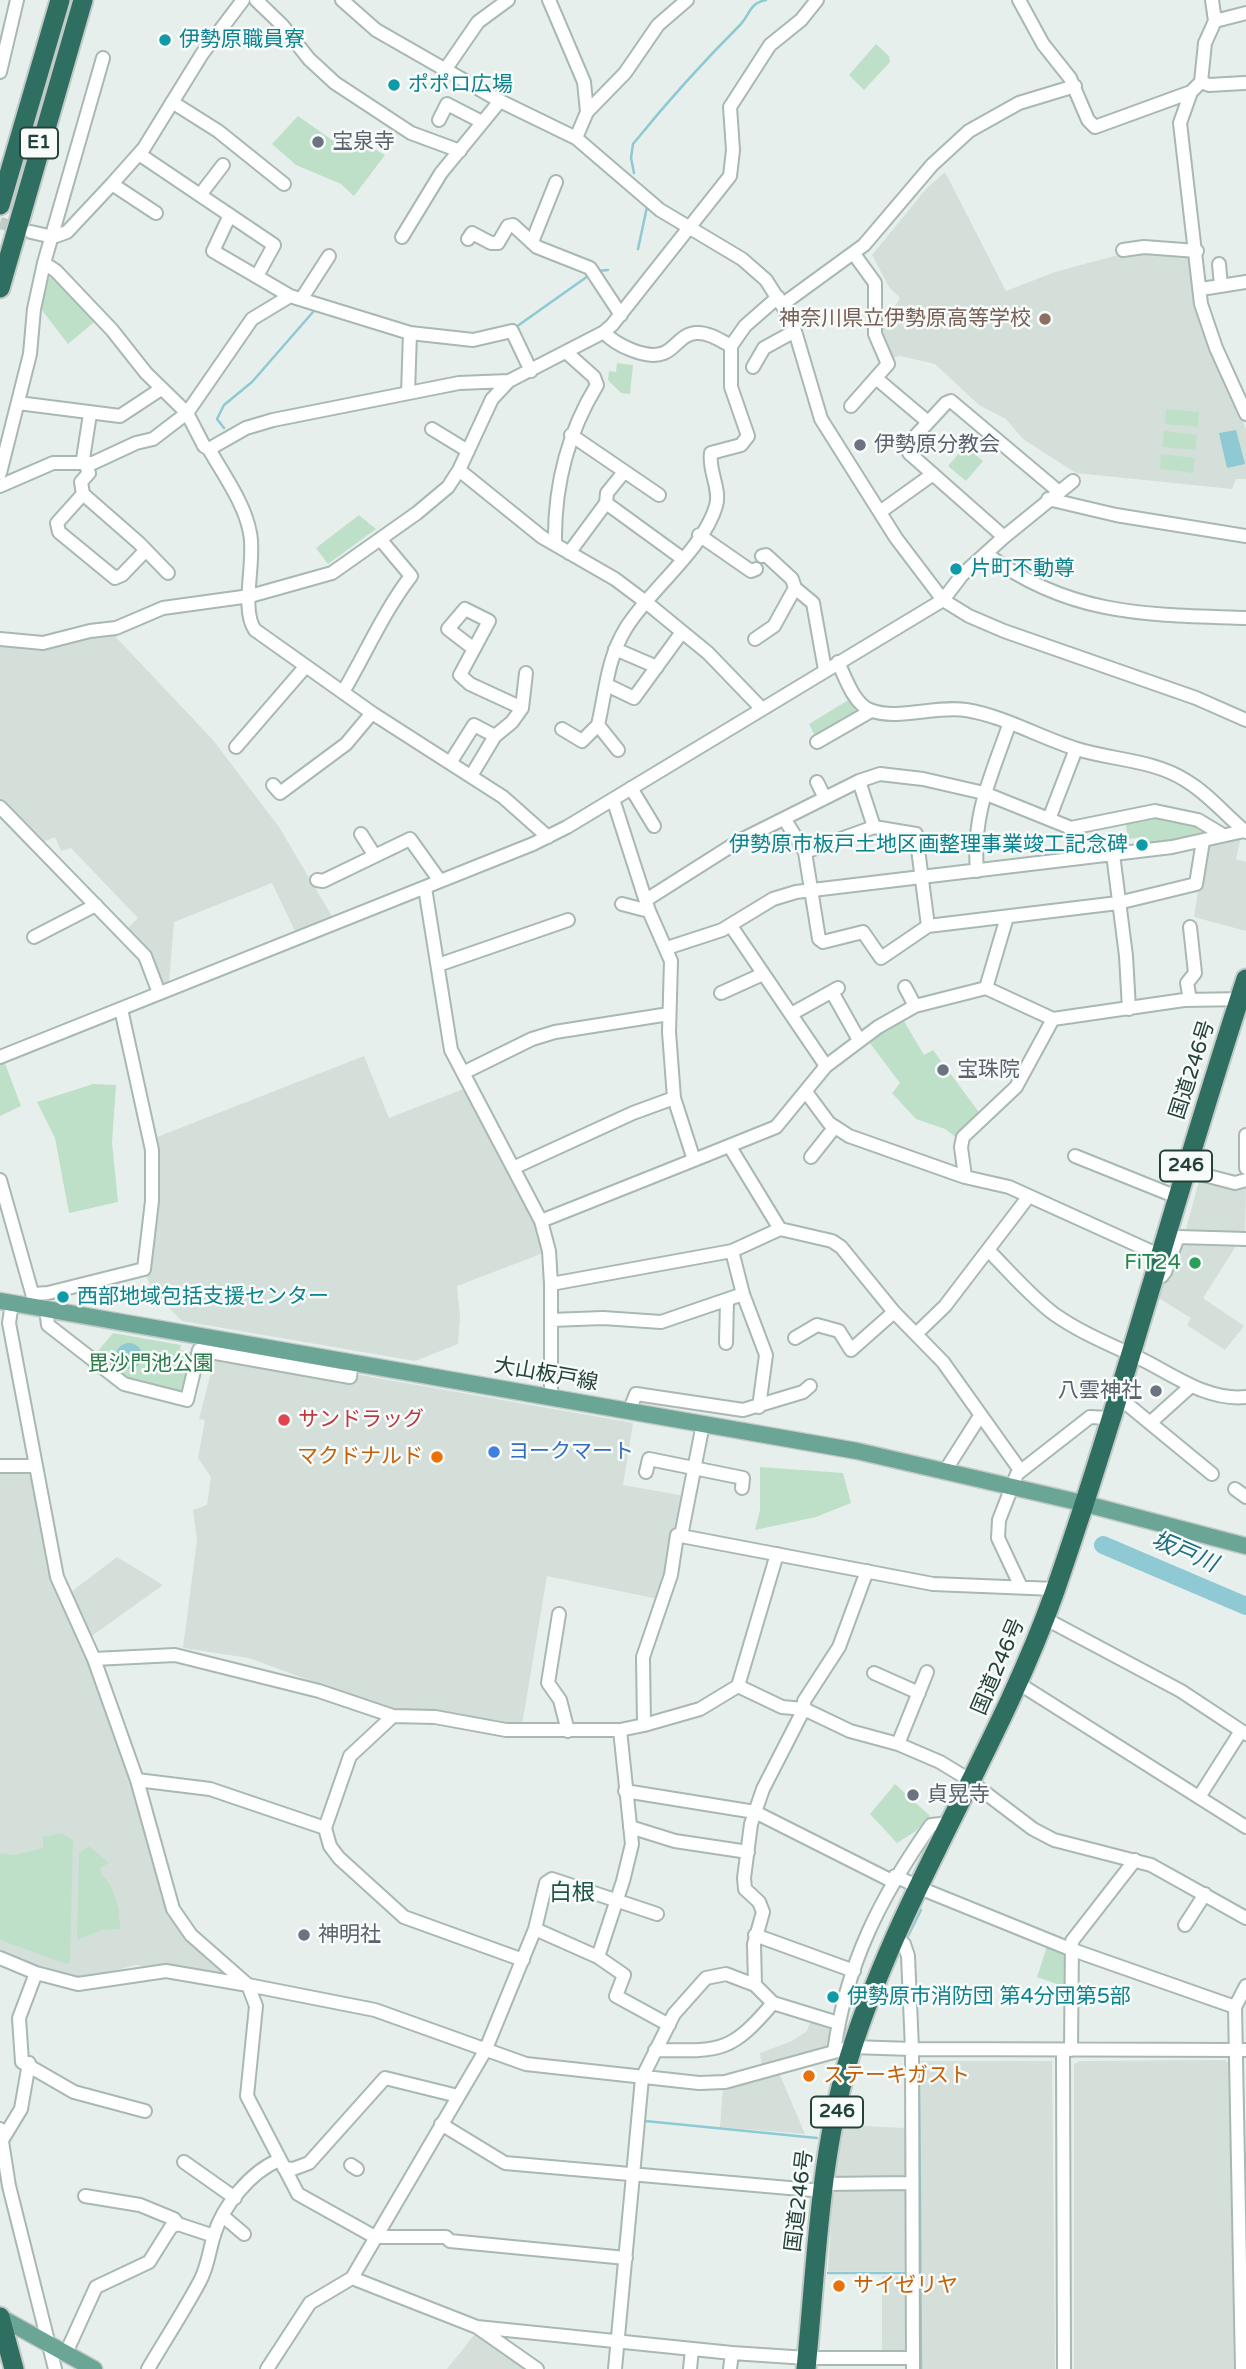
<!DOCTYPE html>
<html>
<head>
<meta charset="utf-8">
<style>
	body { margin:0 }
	canvas { display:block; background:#e6efeb }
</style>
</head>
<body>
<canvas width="1246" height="2369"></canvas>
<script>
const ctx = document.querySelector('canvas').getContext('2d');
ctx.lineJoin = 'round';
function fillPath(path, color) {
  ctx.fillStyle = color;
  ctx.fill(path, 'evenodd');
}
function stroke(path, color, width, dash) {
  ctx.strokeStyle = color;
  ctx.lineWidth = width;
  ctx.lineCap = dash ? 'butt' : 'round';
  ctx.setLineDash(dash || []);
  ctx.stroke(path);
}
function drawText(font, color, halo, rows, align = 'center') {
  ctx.font = font + ' "Varela Round","Noto Sans JP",sans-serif';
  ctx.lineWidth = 5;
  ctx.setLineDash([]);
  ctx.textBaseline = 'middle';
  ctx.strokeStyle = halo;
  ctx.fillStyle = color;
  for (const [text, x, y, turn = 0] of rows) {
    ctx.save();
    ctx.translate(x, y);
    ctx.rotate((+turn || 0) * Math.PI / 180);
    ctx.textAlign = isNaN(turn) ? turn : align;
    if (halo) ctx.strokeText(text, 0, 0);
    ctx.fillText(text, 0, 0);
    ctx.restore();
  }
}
fillPath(new Path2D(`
	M945,172L1006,291L1055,272L1118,255L1140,252L1190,254L1234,401L1246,429V479H1236L1232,489L1076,473L1023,439L1006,419L979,405L935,364L900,356L890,358L879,333L900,298L889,287L872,255L926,189Z
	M111,632L213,740L279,827L333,918L296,933L272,883L174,922L169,982L160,986L125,931L138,918L71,848L61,851L55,837L41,843L0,803V643Z
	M1241,837L1236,859L1246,862V931L1194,917L1205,846Z
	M364,1056L389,1118L466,1088L537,1221L546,1252L457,1286L460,1317L458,1344L415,1361L182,1321L152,1291L145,1272L152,1139Z
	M1200,1177L1246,1184L1245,1235L1185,1233Z
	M1180,1242L1238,1243L1203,1298L1244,1326L1225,1350L1187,1325L1191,1318L1157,1297Z
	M215,1357L352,1380L360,1375L633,1423L623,1485L685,1496L668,1573L658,1599L547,1576L522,1725L434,1711L395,1712L249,1658L183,1648L197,1540L193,1510L207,1505L211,1477L198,1458L205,1420L199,1419Z
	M0,1469H30L50,1578L90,1660L134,1790L168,1911L178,1928L236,1979L136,1965L81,1979L57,1975L0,1952Z
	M117,1557L163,1585L89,1638L67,1595Z
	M811,2019L829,2024L832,2028L829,2048L762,2068L760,2053L792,2041L807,2031Z
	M1225,2060L1229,2064L1234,2369H1074V2064L1080,2061Z
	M921,2061H1052L1055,2369H920Z
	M779,2073L805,2134L720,2127L723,2088Z
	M844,2125L905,2128L907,2177L834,2181Z
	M833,2188L905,2189L908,2192L907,2271H828Z
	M882,2276H906V2353H882Z
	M475,2334H477L531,2369H447Z`), '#d4dfda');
fillPath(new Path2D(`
	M876,44L889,56L890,62L864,90L849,75Z
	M298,116L332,140L340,130L385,155L354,196L341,184L296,165L272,144Z
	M55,274L98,319L68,344L41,309L47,280Z
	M617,363L633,365L630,394L621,393L608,380L609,371L616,372Z
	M1166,409L1199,412L1198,427L1165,424Z
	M1164,431L1197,435L1195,450L1162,447Z
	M965,446L983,461L966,481L948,466Z
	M1161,454L1195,458L1193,473L1160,469Z
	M359,515L376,529L328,564L316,548Z
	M850,699L856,712L855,717L816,738L809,724Z
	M1171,815L1213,833L1139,847L1138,838L1128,839L1125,818Z
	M901,1016L924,1055L933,1050L981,1115L957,1138L945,1129L916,1119L892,1093L900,1083L866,1038Z
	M4,1061L21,1106L0,1116V1063Z
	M93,1084L116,1085L112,1142L118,1202L69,1213L55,1138L37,1102Z
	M113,1333L181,1345L180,1350L193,1353L185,1392L132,1383L93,1357Z
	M760,1467L843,1473L851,1503L816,1517L755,1530L760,1510Z
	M895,1784L930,1816L916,1831L897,1843L870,1814Z
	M62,1833L73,1840L70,1962L67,1964L0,1940V1853L14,1855L43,1848V1837Z
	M89,1846L109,1863L100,1868C101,1876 105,1876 109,1883C117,1896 120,1914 120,1929L102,1930L77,1940L79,1853Z
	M1048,1943L1066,1955L1065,1987L1037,1977Z`), '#bfe0c8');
fillPath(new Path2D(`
	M1236,430L1245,464L1227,468L1219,433Z
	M116 1356a13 13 0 1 1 26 0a13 13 0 1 1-26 0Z`), '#8ec9d4');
stroke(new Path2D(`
	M634,173L631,158L633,144C667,102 702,63 740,25C750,15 749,3 766,0
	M638,249L647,207
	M597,271L608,270
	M516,327L588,276
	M224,428L217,419L224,405L252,382L313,312
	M908,1936L921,1910
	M890,1974L900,1951
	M919,2063L921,2369
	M645,2121L817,2138
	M828,2273H907`), '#8ec9d4', 2.5);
stroke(new Path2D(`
	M1103,1545L1246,1606`), '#8ec9d4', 18);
stroke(new Path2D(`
	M0,223L24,230`), '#bfccc8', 12, [12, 6]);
const minor = new Path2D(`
	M256,0L282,25L309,59L335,83L411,133L460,151
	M342,0L376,30L500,101L576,138L660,210L742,259L766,280L792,321L821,419L896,538L943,600L969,616L1004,631L1196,698L1246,720
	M549,0L584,82L587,112L576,138
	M1019,0L1043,44L1070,78L1088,120L1095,127L1191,92
	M1212,0L1215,21L1205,43L1201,82L1191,92L1180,123L1201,304L1216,348L1246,414
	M1215,21L1246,13
	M445,70L478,22L508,0
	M0,72L17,0
	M1201,82L1209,85L1244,83
	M172,102L218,131L284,184
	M587,112L625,73L658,25L687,0
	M439,120L447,104L482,122
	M139,154L274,245L257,276
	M112,184L156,213
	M200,195L223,165
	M230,215L213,251L290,296
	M31,232L53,237L67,232L112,184L144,148L202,54L243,0
	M402,237L441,173L500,101
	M468,239L472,233L491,243H498L508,226L513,225L537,247L590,268L621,315
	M532,242L556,182
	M1123,250L1144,247L1197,251
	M44,263L56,271L112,330L146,373L187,413L204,446L209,449C223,474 245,504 250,533C256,561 240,609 255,630L372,713L503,797L548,837
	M1219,264L1221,286
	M1201,289L1246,282
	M302,298L329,256
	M783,304L864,245L932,165L969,131L1019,103L1075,86
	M604,332C615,345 647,360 664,353C676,348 681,334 696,333C708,332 720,340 731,346V387L748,436L741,445L711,453C708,470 721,489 716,506C703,550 650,589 626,628C607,659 606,690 598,725L618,750
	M731,346L745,326L778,297
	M753,367L764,348L795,331
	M877,379L928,422
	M408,393L410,333
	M18,403L120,416L161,389
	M851,406L888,364L875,334V283L854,254
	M90,414L83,459L89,473L81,482L83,494L57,523L59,532L115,578L122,575L146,550
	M432,429L468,451
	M571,435L659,495
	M209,449L246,428L273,420L459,383L509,381
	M459,470L542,537L615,579L647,603L708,653L762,709
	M0,473L30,354L34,309L44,263L103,58
	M0,486L53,463H93L136,443L153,439L187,413L252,319L290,296L410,333L473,340L512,331L531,371
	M83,494L139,543L168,573
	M1048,499L1116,515L1246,536
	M606,503L683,559
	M880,512L933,474
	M699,535L751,571L756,569
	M1004,537L909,453V443L946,403L951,401L1058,491
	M555,544C554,487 567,434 597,385L594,377L566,352
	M569,553L606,503L607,493L624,472
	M988,555C1070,616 1148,615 1246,618
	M762,556L766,555L792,579L795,588
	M0,639L43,643L90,631L116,628L163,608L250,596L332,573L417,513L448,487L459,470L492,399L509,381L604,332L612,325L730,176L733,150L730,107L770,45L801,20L817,0
	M755,639L774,626L795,588L813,603L825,670
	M474,649L448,629L465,609L489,621L460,675L470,684L522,708
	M615,649L657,667
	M838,662C845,677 854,704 870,710C897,721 936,705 966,710C1004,716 1041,738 1077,749C1112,760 1154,760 1185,780C1209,794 1225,815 1246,832
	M607,685L634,698L682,632
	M343,692C366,653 384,611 411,576L380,539
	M562,729L582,741L598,725
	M817,742L871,711
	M236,747L306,666
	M450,763L474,725L495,736
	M471,776L495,736L512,722L522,708L526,673
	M859,781L874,827
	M817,782L825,798
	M273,785L280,793L346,744L372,713
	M631,788L654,826
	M613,799L649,911L671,961L669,1032L674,1098L694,1160L776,1127L826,1066L878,1027L915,1006L986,988L1053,1019L1184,1000L1246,999
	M0,807L145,956L159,993
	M1049,819L1076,749
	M785,820L805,852L819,939L823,942L863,932L881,958L928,926L1118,903L1196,884L1203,841
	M361,834L375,856
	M805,852L874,827L916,834L928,926
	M1113,854L1126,956L1129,1009
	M977,871C972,814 991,777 1009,725
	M317,880L323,881L410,839L440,881
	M425,888L451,1050L541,1221L549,1251L551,1284V1397
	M646,900L739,841L859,781L880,774L923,779L984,793L1071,828L1155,811L1198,820L1223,835
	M622,904L649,911
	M731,926L826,1066
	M34,937L96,905
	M667,948L722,930L773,899L796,892L1172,847L1244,831
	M438,965L568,920
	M905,987L915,1006
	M986,988L1007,917
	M832,992L859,1040
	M721,993L763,974
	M1190,1000L1187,983L1195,973L1190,927
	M793,1013L838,988
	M0,1057L533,844L567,827L943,600L962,575L1004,537L1073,481
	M463,1073L532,1039L555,1032L669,1014
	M806,1092L829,1123L849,1136L965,1177L1009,1187L1159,1255
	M1246,1135V1168
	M730,1147L780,1229L832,1241L841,1247L894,1312L943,1362L1020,1470
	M1075,1156L1177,1197
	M811,1157L834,1128
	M513,1168L633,1113L674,1098
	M1185,1170L1235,1183L1246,1180
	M965,1177L961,1147L963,1137L1016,1087L1053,1019
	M0,1180L34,1300
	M541,1221L694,1160
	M988,1250C1009,1271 1030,1296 1054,1314C1081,1333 1111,1345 1141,1359C1174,1375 1207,1401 1246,1397
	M732,1251L743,1294L766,1355L759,1407
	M1157,1275L1162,1276L1165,1272L1178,1237L1246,1239
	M551,1284L732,1251L780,1229
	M33,1294L48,1293L144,1269L152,1201V1150L121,1009
	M12,1303L9,1323L57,1577L94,1659L137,1780L173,1909L191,1935L248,1985L256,2006L247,2096L298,2194L375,2237H446L450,2241L626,2258
	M46,1309L48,1325L124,1384L187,1400L199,1350L350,1377L352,1363
	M551,1320L603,1318L661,1322L743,1294
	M916,1334L945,1306L1029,1196
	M795,1338L817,1325L839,1331L851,1350L894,1312
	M726,1343L727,1300
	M1116,1395L1212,1474
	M629,1411L636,1394L743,1410L803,1392L810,1386
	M1151,1422L1191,1386
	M0,1466H35
	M945,1471L980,1416
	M646,1472L649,1459L743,1478L742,1488
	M1235,1489L1246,1497
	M681,1536L933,1584L1055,1589
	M1021,1587L998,1538L999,1520L1017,1474L1090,1417L1109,1418
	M559,1614L548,1683L560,1700L568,1731
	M1044,1618L1181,1691L1246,1734
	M94,1659L175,1655L319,1691L393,1716L435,1717L506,1730H620L644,1725L700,1709L738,1686L782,1707L804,1709L850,1731L898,1744L940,1762L963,1776L1033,1829L1054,1840L1151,1865L1246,1918
	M874,1673L919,1693
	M1018,1683L1246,1827
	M738,1686L777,1554
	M393,1716L350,1756L325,1828L330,1846L339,1858L404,1917L523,1960
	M644,1725L643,1657L671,1575L677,1535L681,1536L703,1424
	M898,1744L927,1672
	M137,1780L210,1789L325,1828
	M625,1791L755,1812L892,1881
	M1199,1797L1241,1731
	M630,1827L675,1841L748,1852
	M895,1876L908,1882
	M927,1891L1070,1949L1235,2007L1242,2369
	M1185,1925L1205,1894
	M535,1929L598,1957L624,1975L616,1996L669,2025
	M755,1935L854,1971
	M894,1937L904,1944L908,1956L912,2049L913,2369
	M598,1957L623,1881L632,1844L620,1730
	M0,1958L36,1973L78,1984L166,1971L248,1985L375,2010L526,2064L699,2083L725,2082L852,2047L912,2049L1246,2050
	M36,1973L19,2018L22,2062L74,2092L145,2111
	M755,1985L754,1944L763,1912L759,1902L745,1889L744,1878L751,1824L763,1789L804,1709V1701L839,1647L867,1571
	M1235,2007L1246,1986
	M655,2050C719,2051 730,2054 773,2003
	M1063,2050L1064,2369
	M1071,2050L1072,1941L1135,1860
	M834,2052C846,1964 881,1896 931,1825L950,1823
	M441,2124L505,2163L823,2191
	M0,2129L9,2186L55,2369
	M1,2142L21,2109L29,2063
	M184,2162L235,2198
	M351,2165L357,2169
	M284,2168L293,2169L309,2163L385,2078L458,2096
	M823,2184L911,2183
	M85,2196L140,2205L174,2219L178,2224
	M224,2217L244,2234
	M352,2278L477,2327L537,2369
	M477,2327L732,2353L807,2358H913
	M66,2353L96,2287L149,2262L171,2227L178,2224L214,2236
	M148,2369C165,2340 184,2311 200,2281C208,2266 209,2251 214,2235C223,2206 250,2172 279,2160
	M267,2369L310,2303L352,2278L485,2051L535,1929L546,1883L552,1879L657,1914
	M615,2369L642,2078L674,2014L706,1978L726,1974L755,1985L773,2003L838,2023
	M690,2369L692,2349
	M730,2369L732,2353`);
const major = new Path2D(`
	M0,1301L857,1451L1082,1503L1246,1546
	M0,2317L94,2369`);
const highway = new Path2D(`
	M0,205L60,0
	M0,288L83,0
	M0,2317L14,2369
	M806,2369C817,2260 819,2147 854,2042C906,1885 1000,1746 1055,1591C1125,1389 1179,1181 1246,979`);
stroke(minor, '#a8b8b2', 16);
stroke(major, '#c2cac8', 19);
stroke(highway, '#c2cac8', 23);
stroke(minor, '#fff', 12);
stroke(major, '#6aa596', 16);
stroke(highway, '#2f6f62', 19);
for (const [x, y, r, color] of [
	[165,40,7,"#0f9aa8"],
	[394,85,7,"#0f9aa8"],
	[318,142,7,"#6b7280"],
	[1045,319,7,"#8d6e63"],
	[860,445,7,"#6b7280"],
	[956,569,7,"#0f9aa8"],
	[1142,845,7,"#0f9aa8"],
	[943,1070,7,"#6b7280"],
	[1195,1263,7,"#2e9e5b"],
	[63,1297,7,"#0f9aa8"],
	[1156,1391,7,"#6b7280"],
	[284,1420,7,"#e0444e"],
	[494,1452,7,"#3f7fe0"],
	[437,1457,7,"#e8710a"],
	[913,1795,7,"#6b7280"],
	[304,1935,7,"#6b7280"],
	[833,1997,7,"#0f9aa8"],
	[809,2076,7,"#e8710a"],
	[839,2286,7,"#e8710a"]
]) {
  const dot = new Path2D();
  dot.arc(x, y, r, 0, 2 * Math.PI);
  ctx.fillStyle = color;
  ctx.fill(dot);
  stroke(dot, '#f7fbf9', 2.5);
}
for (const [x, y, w] of [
	[39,143,38],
	[1186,1166,52],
	[837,2112,52]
]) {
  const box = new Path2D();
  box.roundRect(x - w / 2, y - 15.5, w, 31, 5);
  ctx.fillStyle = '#f7fbf9';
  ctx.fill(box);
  stroke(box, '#24423a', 2);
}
drawText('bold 19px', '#24423a', null, [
	["E1",39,143],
	["246",1186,1166],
	["246",837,2112]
]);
drawText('21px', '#0d838f', '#f7fbf9', [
	["伊勢原職員寮",179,40],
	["ポポロ広場",408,85],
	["片町不動尊",970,569],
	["伊勢原市板戸土地区画整理事業竣工記念碑",1128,845,"right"],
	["西部地域包括支援センター",77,1297],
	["伊勢原市消防団 第4分団第5部",847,1997]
], 'left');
drawText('21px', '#5b616d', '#f7fbf9', [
	["宝泉寺",332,142],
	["伊勢原分教会",874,445],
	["宝珠院",957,1070],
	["八雲神社",1142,1391,"right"],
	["貞晃寺",927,1795],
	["神明社",318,1935]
], 'left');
drawText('21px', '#785e54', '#f7fbf9', [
	["神奈川県立伊勢原高等学校",1031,319]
], 'right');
drawText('21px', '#24423a', '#f7fbf9', [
	["国道246号",1193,1070,-72],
	["大山板戸線",546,1375,10],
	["国道246号",999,1667,-67],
	["国道246号",800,2201,-83]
]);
drawText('21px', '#27864d', '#f7fbf9', [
	["FiT24",1181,1263]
], 'right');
drawText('21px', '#2d7a4b', '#f7fbf9', [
	["毘沙門池公園",151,1364]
]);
drawText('21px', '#be3a42', '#f7fbf9', [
	["サンドラッグ",298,1420]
], 'left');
drawText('21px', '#366cbe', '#f7fbf9', [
	["ヨークマート",508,1452]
], 'left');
drawText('21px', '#c56008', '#f7fbf9', [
	["マクドナルド",423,1457,"right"],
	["ステーキガスト",823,2076],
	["サイゼリヤ",853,2286]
], 'left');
drawText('italic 23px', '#1c6f80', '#f7fbf9', [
	["坂戸川",1184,1553,23]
]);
drawText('23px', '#1f5548', '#f7fbf9', [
	["白根",572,1894]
]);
</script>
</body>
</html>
